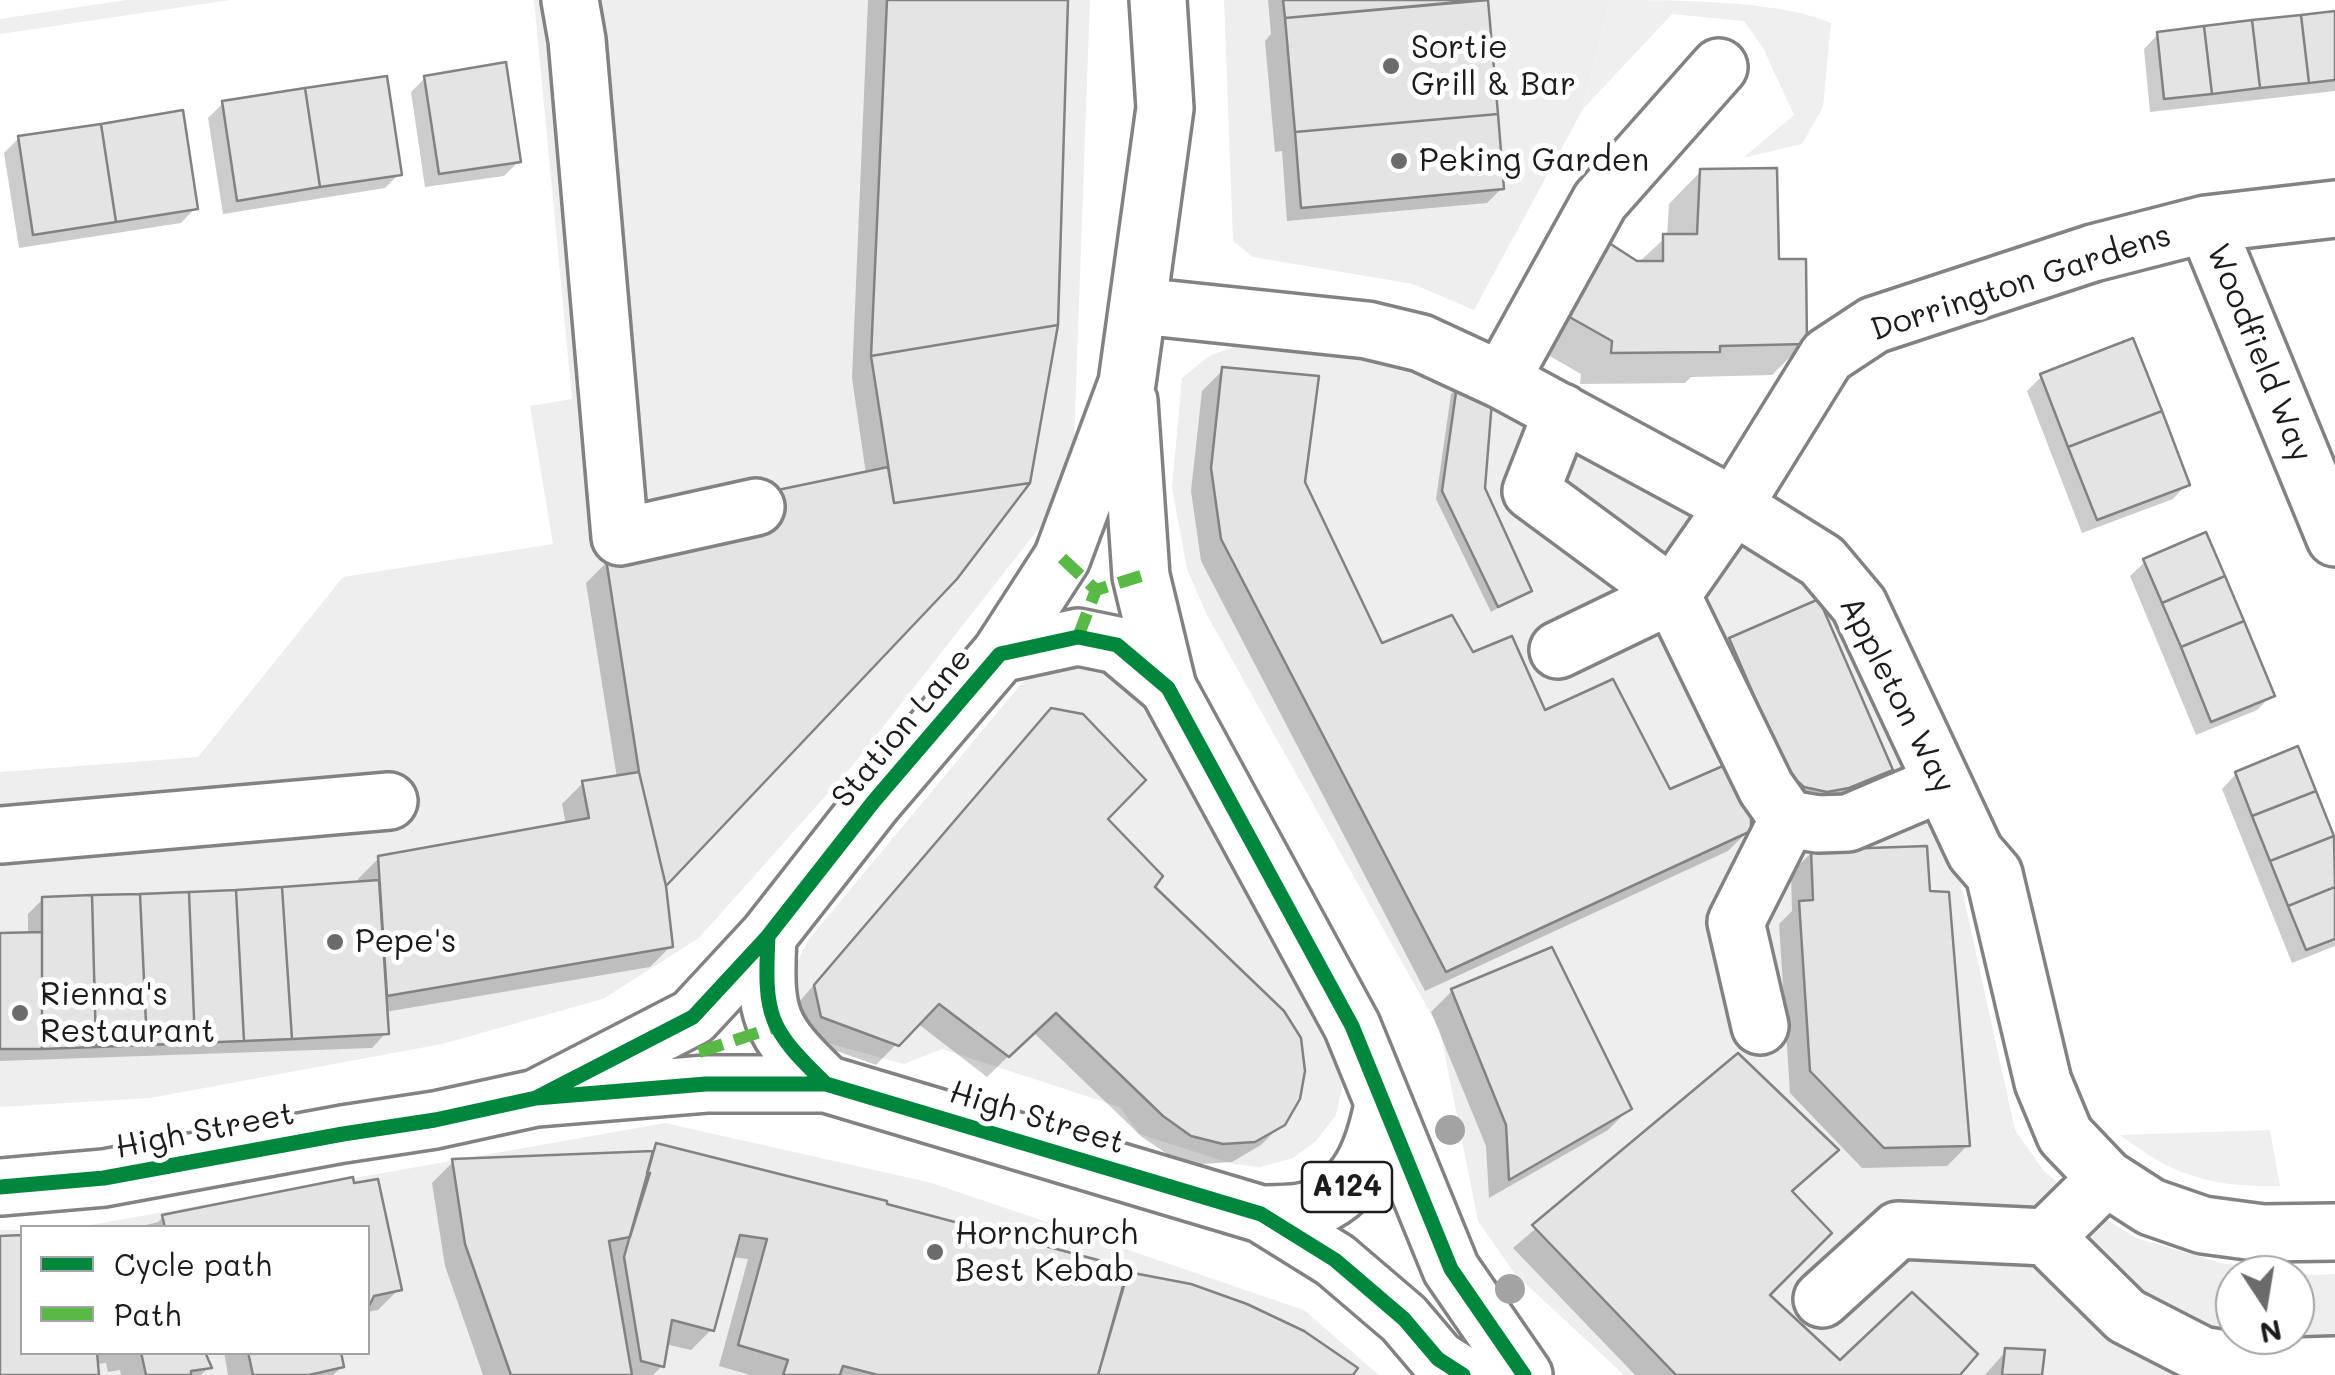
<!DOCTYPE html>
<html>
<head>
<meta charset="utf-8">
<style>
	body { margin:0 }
	#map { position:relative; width:2335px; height:1375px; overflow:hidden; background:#fff; font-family:Mali,sans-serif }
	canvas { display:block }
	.legend { position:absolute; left:20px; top:1225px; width:350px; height:130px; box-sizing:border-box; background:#fff; border:2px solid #a4a4a4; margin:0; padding:12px 18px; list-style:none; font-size:30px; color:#1c1c1c }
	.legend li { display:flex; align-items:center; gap:20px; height:50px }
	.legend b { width:50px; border:2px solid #a4a4a4 }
	.north { position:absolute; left:2215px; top:1255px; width:100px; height:100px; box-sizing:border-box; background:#fff; border:2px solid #a4a4a4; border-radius:50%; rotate:168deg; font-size:28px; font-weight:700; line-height:40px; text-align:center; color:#1c1c1c }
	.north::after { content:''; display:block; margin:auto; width:35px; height:45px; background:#6b6b6b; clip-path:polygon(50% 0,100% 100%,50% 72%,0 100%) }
</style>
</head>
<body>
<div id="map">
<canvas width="2335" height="1375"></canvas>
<ul class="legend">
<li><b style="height:12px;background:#00873e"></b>Cycle path</li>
<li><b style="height:12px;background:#58b947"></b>Path</li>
</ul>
<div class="north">N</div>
</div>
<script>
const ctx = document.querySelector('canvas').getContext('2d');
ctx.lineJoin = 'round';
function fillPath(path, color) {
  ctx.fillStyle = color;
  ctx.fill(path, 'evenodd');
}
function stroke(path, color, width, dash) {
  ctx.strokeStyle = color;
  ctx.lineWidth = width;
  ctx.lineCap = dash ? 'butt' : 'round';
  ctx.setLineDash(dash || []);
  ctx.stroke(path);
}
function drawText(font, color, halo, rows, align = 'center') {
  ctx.font = font + ' Mali,sans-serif';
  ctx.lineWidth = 10;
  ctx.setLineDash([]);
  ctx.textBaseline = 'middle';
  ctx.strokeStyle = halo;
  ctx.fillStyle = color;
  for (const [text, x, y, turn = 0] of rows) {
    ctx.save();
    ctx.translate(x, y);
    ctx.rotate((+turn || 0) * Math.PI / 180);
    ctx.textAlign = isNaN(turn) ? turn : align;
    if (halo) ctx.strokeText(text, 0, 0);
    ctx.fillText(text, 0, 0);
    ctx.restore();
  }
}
fillPath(new Path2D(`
	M534,0H1090L1074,441L1047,518L853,765L699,938L603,999L442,1044L150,1098L0,1107V772L198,757L343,577L553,544L530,406L572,399Z
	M1224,0H1610L1583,109L1474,310L1413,284L1253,257L1233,241Z
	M1241,344L1346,351L1457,385L1792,568L1835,609L1960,880L2015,1130L2044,1171L2085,1206L2136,1238L2221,1263L2313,1275L2335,1274V1375H1624L1515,1274L1478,1221L1440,1030L1207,615L1187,569L1172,487L1182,378L1209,356ZM2235,1275H2295V1335H2235Z
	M1091,662L1134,684L1337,1057L1342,1089L1336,1115L1316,1141L1293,1158L1260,1167L1233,1164L1139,1134L1120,1107L942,1049L904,1064L828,1043L808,1028L795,1003L794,968L809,939L1021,684L1043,668Z
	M665,1123L932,1183L1304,1310L1379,1375H0V1230H22V1352H368V1228L79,1227Z`), '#eee');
fillPath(new Path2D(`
	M126,0H230L0,34V19Z
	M1610,0C1670,0 1779,0 1831,23L1823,107L1802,144L1743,158L1794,115L1763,48L1744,21L1672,14L1583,109Z
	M2270,1130L2280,1186C2210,1187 2176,1177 2120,1135Z`), '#efefef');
fillPath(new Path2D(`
	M868,0H1066L1056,325L664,885L671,946L650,967L385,1012L386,1033L372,1048L0,1061V935H28V914L43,899L359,884L358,879L379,858L566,825L562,804L583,783L617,778L586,583L607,562L866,474L852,378Z
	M1268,0H1485L1502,188L1487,203L1287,221L1282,151L1275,152L1265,41L1271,34Z
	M2335,14V91L2150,112L2144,49L2158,34Z
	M425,78L519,161L504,176L425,187L411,92Z
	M223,103L399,174L385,188L223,214L208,118Z
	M19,138L195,208L181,223L19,248L4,153Z
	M1701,171L1777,262L1804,343L1772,375L1691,377L1685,383L1580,384L1581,374L1520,339L1637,264L1667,236L1669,204Z
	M1223,370L1302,482L1381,646L1472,655L1544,714L1669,792L1749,830L1728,851L1425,991L1201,561L1191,491L1202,391Z
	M2042,376L2187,484L2173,499L2082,533L2027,391Z
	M1457,388L1483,488L1529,590L1491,612L1436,499L1451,394Z
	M2145,562L2272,695L2257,710L2196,735L2130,576Z
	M1731,640L1890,769L1869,790L1826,808L1767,792L1710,661Z
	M1030,732L1104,819L1152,887L1283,1123L1261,1145L1232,1162L1201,1164L1170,1156L1142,1137L1033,1032L987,1077L917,1023L876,1065L800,1038L794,1008Z
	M2296,749L2335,846V946L2292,963L2222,789L2236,774Z
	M1812,852L1927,893L1968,1145L1947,1166L1862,1168L1790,1093L1779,924L1792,911L1791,873Z
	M1452,991L1629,1109L1608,1130L1489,1198L1486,1146L1431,1012Z
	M1737,1056L1789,1192L1767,1295L1840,1363L1957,1375H1635L1513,1248Z
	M657,1146L1125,1274L1190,1287L1349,1375H750L719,1366L748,1259L731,1257L712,1329L691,1350L665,1344L662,1366L653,1375H483L445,1266L432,1183L453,1162L649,1154Z
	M351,1180L399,1289L378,1310L368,1312V1228H134L158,1222L163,1217Z
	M22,1238V1352H216L203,1355L209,1367L201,1375H121L120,1370L108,1372L106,1363L95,1364L97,1375H0V1239Z
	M2006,1351L2039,1375H1985Z
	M224,1352H339L342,1367L333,1375H228Z`), '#0003');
const building = new Path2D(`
	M887,0H1068L1058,325L871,356Z
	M1283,0H1480L1285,18Z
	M1488,0L1498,114L1295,132L1285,18Z
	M2335,11V80L2309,83L2301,15Z
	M2301,15L2309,83L2260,88L2252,20Z
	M2252,20L2260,88L2212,94L2204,26Z
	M2204,26L2212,94L2164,99L2157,32Z
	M506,62L521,162L439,174L424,76Z
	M387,76L402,175L320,187L305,88Z
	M305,88L320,187L237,201L222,101Z
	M183,110L198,209L116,222L101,124Z
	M1498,114L1504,189L1301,208L1295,132Z
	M101,124L116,222L33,235L18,136Z
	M1777,168L1779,259H1806L1807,344L1720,346V352L1611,353L1612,341L1550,306L1592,232L1637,261H1663V234H1697L1700,169Z
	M1058,325L1030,483L894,503L871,356Z
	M2133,338L2162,411L2068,447L2040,374Z
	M1222,367L1319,376L1305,482L1382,643L1452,615L1473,652L1512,636L1545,710L1613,679L1670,789L1732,762L1751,808V831L1446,972L1221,539L1211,468Z
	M1457,385L1492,401L1485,488L1532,591L1498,607L1442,491Z
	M2162,411L2190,485L2097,520L2068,447Z
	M888,467L894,503L1030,483L957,579L666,886L639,772L606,559L780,516L768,492Z
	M2206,532L2225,576L2162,603L2143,559Z
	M2225,576L2244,621L2181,647L2162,603Z
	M1819,599L1893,770L1849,788L1827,792L1804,787L1787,772L1729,638Z
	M2244,621L2275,696L2211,722L2181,647Z
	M1051,708L1083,714L1146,780L1108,819L1163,876L1155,887L1284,1011L1301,1038L1305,1071L1300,1099L1285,1125L1255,1142L1223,1144L1191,1136L1163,1116L1056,1013L1009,1057L939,1004L899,1046L821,1017L814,985Z
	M2298,746L2316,791L2252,816L2235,772Z
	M639,772L666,886L673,947L387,996L378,856L589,818L582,781Z
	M2316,791L2334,836L2270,861L2252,816Z
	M2334,836L2335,887L2288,906L2270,861Z
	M1927,846L1930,891L1949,892L1970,1146L1884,1148L1810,1071L1799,901L1813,900L1811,850Z
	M379,880L389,1034L292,1039L282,887Z
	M282,887L292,1039L244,1041L236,890Z
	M2335,887V939L2306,950L2288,906Z
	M236,890L244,1041L195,1043L189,892Z
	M189,892L195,1043L147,1045L140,894Z
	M140,894L147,1045L96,1047L92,895Z
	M92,895L96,1047L42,1049V897Z
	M42,932V1049H0V933Z
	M1552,947L1632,1109L1509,1180L1506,1125L1451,989Z
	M1738,1053L1839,1150L1792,1191L1832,1233L1770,1295L1840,1360L1912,1292L1978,1354L1960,1375H1676L1532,1225Z
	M656,1143L887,1201V1204L1128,1268L1098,1375H878L843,1366L840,1375H783L788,1360L738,1345L767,1239L740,1235L714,1331L672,1320L664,1367L641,1361L624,1257Z
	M653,1151L647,1173H650L630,1237L609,1241L632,1375H511L465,1244L452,1159Z
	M353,1177L354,1183L378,1179L402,1290L374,1296L368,1308V1228H165L162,1215Z
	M22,1235V1352H97L99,1375H0V1236Z
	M1128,1272L1191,1284L1247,1304L1304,1331L1358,1368L1353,1375H1098Z
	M2005,1348L2045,1350L2042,1375H2002Z
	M141,1352H205L212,1368L191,1371V1375H146Z
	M248,1352H341L344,1367L309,1375H253Z`);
fillPath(building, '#e4e4e4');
stroke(building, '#828282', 2.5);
const minor = new Path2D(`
	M570,0L577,40L620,537L756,507
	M2206,224L2335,538
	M1140,306L1367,330L1421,343L1501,380L1734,506L1822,561L1859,605L1975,852L1994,874L2043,1082L2065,1135L2106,1178L2151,1207L2203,1225L2263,1233L2335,1232
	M1501,380L1600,201L1719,67
	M1129,401L1141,576L1168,688
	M1562,412L1531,491L1672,595L1734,506L1827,356L1874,325L2093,253L2206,224L2335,209
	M1558,650L1672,595L1766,788L1788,819L1818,824L1848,823L1942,783
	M1000,654L1062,558L1127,383L1165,108L1158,0
	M0,835L389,801
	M1760,1026L1736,922L1788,819
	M2106,1178L2046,1237L2126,1316L2202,1355L2271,1367L2335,1365
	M1822,1299L1898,1230L2046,1237`);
const major = new Path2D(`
	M768,936C764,1017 768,1028 826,1084
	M536,1098L693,1017L768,936L874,801L1000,654L1078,637L1117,645L1168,688L1352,1026L1451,1269L1524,1375
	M0,1187L104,1178L343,1134L435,1120L536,1098L706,1084H826L1261,1214L1335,1260L1404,1319L1438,1359L1463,1375
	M1261,1214C1275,1213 1295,1215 1309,1210C1359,1193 1374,1150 1383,1104`);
stroke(minor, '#828282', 62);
stroke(major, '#828282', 62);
stroke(minor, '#fff', 55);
stroke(major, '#fff', 55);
stroke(new Path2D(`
	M1062,558L1096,590
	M1078,637L1096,590L1141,576
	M699,1052L775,1027`), '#58b947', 12, [25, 12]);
stroke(new Path2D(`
	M768,936C764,1017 768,1028 826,1084
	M536,1098L693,1017L768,936L874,801L1000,654L1078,637L1117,645L1168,688L1352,1026L1451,1269L1524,1375
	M0,1187L104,1178L343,1134L435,1120L536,1098L706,1084H826L1261,1214L1335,1260L1404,1319L1438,1359L1463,1375`), '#00873e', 15);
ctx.fillStyle = '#a3a3a3';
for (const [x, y] of [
	[1450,1130],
	[1510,1289]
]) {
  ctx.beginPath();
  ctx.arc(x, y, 15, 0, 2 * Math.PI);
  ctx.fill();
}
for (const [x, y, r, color] of [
	[1391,66,10,"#6b6b6b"],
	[1399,161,10,"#6b6b6b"],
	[335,942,10,"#6b6b6b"],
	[20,1013,10,"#6b6b6b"],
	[935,1252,10,"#6b6b6b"]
]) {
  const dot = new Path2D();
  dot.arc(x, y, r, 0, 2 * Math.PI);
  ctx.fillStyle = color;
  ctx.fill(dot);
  stroke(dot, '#fff', 4);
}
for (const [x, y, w] of [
	[1347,1187,90]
]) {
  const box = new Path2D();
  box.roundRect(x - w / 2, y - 25, w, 50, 8);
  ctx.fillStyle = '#fff';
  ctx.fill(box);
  stroke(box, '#1c1c1c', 2.5);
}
drawText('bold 30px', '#1c1c1c', null, [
	["A124",1347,1187]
]);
drawText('32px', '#1c1c1c', '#fff', [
	["Sortie",1411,48],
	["Grill & Bar",1411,85],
	["Peking Garden",1419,161],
	["Pepe's",355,942],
	["Rienna's",40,995],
	["Restaurant",40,1032],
	["Hornchurch",955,1234],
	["Best Kebab",955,1271]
], 'left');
drawText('32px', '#1c1c1c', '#fff', [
	["Dorrington Gardens",2021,283,-18],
	["Woodfield Way",2259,353,68],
	["Appleton Way",1897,695,63],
	["Station Lane",902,728,-50],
	["High Street",1037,1118,17],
	["High Street",205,1131,-11]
]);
</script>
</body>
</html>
